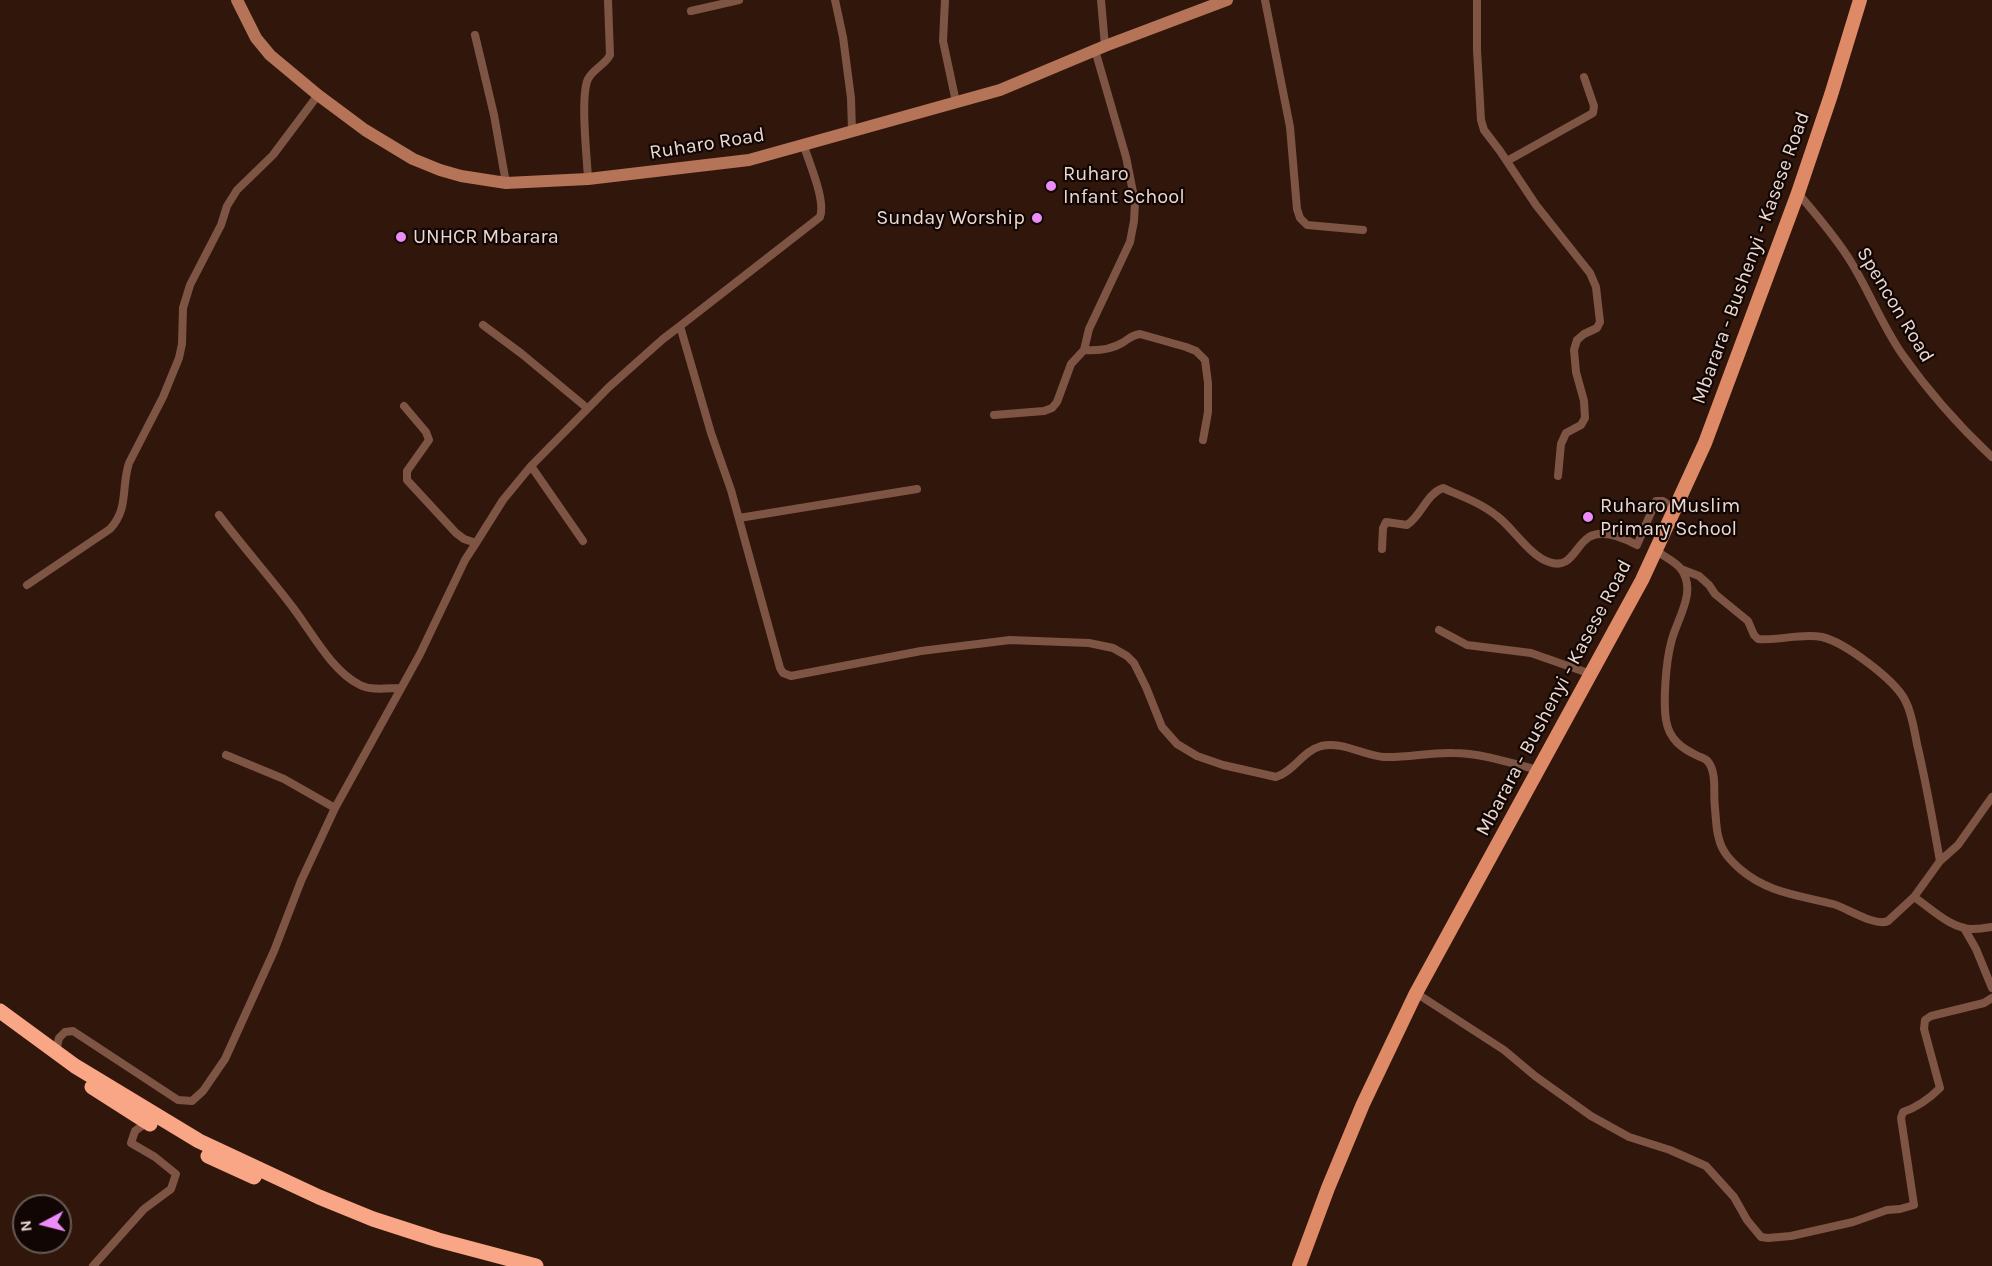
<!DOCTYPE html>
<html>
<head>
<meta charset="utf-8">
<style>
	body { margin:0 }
	#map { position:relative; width:1992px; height:1266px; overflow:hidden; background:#31170b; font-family:Karla,sans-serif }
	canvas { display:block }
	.north { position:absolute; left:12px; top:1194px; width:60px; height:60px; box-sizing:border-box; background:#110603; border:2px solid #685a55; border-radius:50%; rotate:263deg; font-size:16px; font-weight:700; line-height:24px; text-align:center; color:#ebd9d1 }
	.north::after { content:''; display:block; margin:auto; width:21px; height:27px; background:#ed8cf9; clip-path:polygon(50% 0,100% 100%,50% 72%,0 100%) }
</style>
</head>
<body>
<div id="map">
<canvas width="1992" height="1266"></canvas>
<div class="north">N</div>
</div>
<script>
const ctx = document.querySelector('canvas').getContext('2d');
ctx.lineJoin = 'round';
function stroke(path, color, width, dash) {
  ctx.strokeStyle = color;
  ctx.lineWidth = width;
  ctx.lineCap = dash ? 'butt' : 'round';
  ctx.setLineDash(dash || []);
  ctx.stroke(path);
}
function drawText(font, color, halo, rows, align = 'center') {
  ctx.font = font + ' Karla,sans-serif';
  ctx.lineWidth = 4.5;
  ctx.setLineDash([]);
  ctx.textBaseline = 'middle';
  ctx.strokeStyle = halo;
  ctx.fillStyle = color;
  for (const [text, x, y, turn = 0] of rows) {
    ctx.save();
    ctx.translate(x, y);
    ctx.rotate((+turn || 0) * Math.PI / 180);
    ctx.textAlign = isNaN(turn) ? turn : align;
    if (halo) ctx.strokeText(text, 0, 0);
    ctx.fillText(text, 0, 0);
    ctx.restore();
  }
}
stroke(new Path2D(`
	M835,0L843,37L851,98L852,131
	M945,0L943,41L956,102
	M1101,0L1105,46
	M1265,0L1290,127L1297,209L1300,218L1307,225L1363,230
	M1477,0V50L1481,120L1484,130L1500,151L1536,205L1590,273L1596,287L1600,322L1597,328L1584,334L1577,340L1574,350L1576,372L1584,401L1585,418L1581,425L1566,433L1561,444L1558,476
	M691,11L739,0
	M475,35L494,115L506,183
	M804,146C809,163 826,200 820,217L680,326L711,433L731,490L780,668L783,673L791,676L921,651L1010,640L1089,643L1113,648L1127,656L1134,663L1146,687L1162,727L1177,744L1197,756L1223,765L1276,777C1294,771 1303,751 1321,746C1343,741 1362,755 1384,757C1407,758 1430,752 1453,753C1481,753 1511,763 1538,770
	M1507,161L1593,113L1594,106L1584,77
	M588,179C587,157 580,96 588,79C593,69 605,65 610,55L608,0
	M1798,193C1816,215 1836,237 1851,262C1869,291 1882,325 1902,354C1928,391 1959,426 1992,457
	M483,325L522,354L587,408
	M1084,350C1097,351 1110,350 1122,343C1129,339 1131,335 1140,334L1186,347L1196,351L1205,360L1208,383V412L1203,440
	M404,406L426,432L429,440L407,471V480L456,533L464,539L476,543
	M994,415L1044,411L1052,408L1057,402L1071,364L1084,350L1089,329L1130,242L1134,221L1135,202L1126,157L1095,50
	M531,466L583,541
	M219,515C243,547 270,577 294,609C312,633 332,671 360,685C372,691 387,688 400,688
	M739,518L917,489
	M1382,549L1383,528L1386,522L1407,525C1422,515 1426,494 1443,488C1461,496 1481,503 1497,516C1513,528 1530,556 1549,562C1571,570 1574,547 1589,537C1603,529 1624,538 1637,545L1656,501H1663L1675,509
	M1655,550C1663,556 1676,562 1681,569C1698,592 1676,620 1671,643C1666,662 1663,701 1666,720C1669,739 1681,748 1698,756C1702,758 1706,758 1709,763C1717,775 1713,794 1715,808C1716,818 1716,830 1719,839C1722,852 1731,861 1740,869C1768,893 1798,895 1833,904C1847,908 1875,927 1888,921L1914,897L1940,861C1933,822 1926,782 1917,744C1914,729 1912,713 1905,700C1894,679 1844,642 1822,637C1800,633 1779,641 1758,639L1754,635L1748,621L1715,594L1709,585L1699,576L1681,569
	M27,585L110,529C129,509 121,487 129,463L163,397L179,358L182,344L183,308L190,285L221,225L227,206L237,190L273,155L318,95
	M1439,630L1467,645L1531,653L1591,674
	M226,755L284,779L335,808
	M1940,861L1958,845L1992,797
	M1914,897C1932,909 1951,929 1973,929C1979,929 1986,928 1992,927
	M1964,928L1976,949L1992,988
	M1416,993L1504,1050L1535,1076L1591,1116L1629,1137L1670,1150L1706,1166L1734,1197L1747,1220L1761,1237L1768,1238L1791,1236L1853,1222L1887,1210L1900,1209L1914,1205L1901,1118L1903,1112C1918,1107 1929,1099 1940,1088L1924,1029L1925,1020L1931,1016L1984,1003L1992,998
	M56,1051L59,1038L65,1032L73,1031L178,1100L192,1101L203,1091L225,1059L274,951L301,881L335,808L420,654L465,560L476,543L503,500L531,466L609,387L663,339L680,326
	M93,1266L144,1209L171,1189L176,1174L155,1157L131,1143L135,1131L147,1122`), '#7e5545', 8);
stroke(new Path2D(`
	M237,0L256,38L270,55L318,95L365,130L413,159L440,170L461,176L506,183L588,179L749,160L1000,90L1105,46L1227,0`), '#b57358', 12);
stroke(new Path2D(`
	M1299,1266L1328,1188L1363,1104L1416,993L1642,580L1705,443L1798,193L1831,95L1860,0`), '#df8a67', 14);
stroke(new Path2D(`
	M0,1011L75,1066L199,1141L319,1197L373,1219L438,1240L536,1266
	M92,1087L150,1124
	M208,1156L254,1177`), '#f8a685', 15);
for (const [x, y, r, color] of [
	[1051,186,6,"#ed8cf9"],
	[1037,218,6,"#ed8cf9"],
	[401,237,6,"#ed8cf9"],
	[1588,517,6,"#ed8cf9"]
]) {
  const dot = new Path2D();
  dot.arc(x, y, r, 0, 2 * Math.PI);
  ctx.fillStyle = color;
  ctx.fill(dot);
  stroke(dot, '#110603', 2);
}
drawText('20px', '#ebd9d1', '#110603', [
	["Ruharo Road",707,144,-9],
	["Mbarara - Bushenyi - Kasese Road",1751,258,-70],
	["Spencon Road",1895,305,59],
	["Mbarara - Bushenyi - Kasese Road",1554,698,-62]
]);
drawText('20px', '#ebd9d1', '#110603', [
	["Ruharo",1063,174],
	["Infant School",1063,197],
	["Sunday Worship",1025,218,"right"],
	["UNHCR Mbarara",413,237],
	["Ruharo Muslim",1600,506],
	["Primary School",1600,529]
], 'left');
</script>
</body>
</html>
